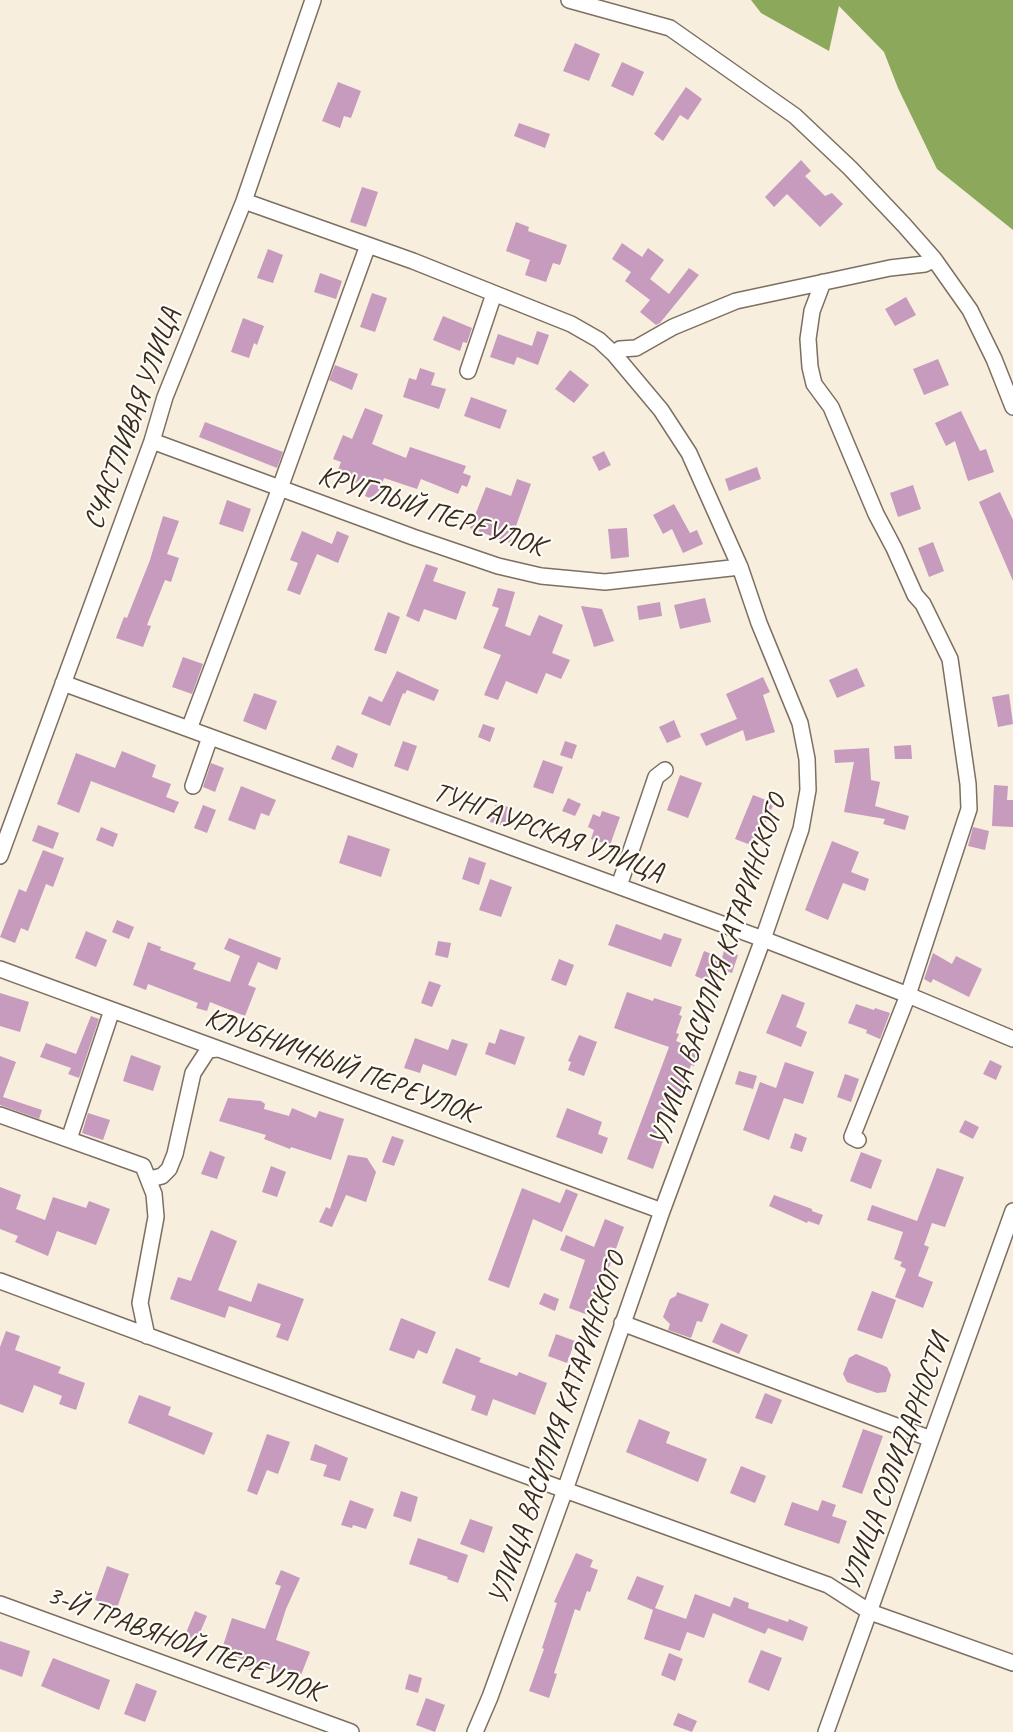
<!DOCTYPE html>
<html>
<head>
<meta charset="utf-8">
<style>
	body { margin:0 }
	canvas { display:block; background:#f7eedd }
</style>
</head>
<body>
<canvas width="1013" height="1732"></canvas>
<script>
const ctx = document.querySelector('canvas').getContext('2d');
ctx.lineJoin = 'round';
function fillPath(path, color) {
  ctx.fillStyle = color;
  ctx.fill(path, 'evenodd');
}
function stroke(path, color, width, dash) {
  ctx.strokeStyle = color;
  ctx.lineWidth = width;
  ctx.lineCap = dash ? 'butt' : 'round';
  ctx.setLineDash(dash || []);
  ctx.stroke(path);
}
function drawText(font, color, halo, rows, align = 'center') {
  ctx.font = font + ' Caveat,sans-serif';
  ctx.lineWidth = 4.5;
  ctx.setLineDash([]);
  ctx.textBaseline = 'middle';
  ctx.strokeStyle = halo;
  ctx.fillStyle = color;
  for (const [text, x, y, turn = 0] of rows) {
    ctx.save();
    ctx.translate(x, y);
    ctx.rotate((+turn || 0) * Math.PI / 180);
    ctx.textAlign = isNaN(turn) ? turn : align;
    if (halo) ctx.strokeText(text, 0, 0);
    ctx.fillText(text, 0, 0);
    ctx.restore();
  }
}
fillPath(new Path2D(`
	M751,0H1013V230L937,169L898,88L884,52L839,6L829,51L761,13Z`), '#8ca85a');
fillPath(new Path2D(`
	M575,43L600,54L589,81L563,71Z
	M622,62L644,72L633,96L611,86Z
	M338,82L361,91L351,118L344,116L340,128L322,121Z
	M686,87L702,99L688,120L680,115L663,141L654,134Z
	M519,123L550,134L545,148L514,136Z
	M801,160L811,171L805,176L825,196L832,193L843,204L820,227L787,194L774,207L765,197Z
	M362,187L378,192L366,227L350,222Z
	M516,222L529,227L528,231L567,245L560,265L553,263L546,282L525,275L530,260L506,251Z
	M622,243L642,257L648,248L664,260L650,279L669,294L689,268L699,275L660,323L656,325L640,312L650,300L625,281L631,272L612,259Z
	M268,249L283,255L273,283L257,278Z
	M320,273L342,281L336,299L314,292Z
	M372,293L387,298L375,332L360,327Z
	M906,297L916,315L895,326L885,309Z
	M443,316L472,328L467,343L463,342L460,351L433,340Z
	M243,318L264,326L257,345L254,343L249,358L231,352Z
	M537,331L549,335L538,365L517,357L514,365L490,357L498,334L532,346Z
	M938,359L949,385L924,395L913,369Z
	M335,365L358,374L352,390L329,380Z
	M420,368L435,373L431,385L446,389L439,409L403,397L409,378L416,380Z
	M570,370L589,385L574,403L555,389Z
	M471,397L507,410L500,429L464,416Z
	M365,408L383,415L372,444L406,458L410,447L466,466L463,473L471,476L467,487L462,485L458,494L421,479L417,489L384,478L376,501L365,496L368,488L336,475L341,462L333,459L343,435L352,439Z
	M961,411L980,451L986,449L994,472L968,481L955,441L946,446L935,423Z
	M205,422L283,452L277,468L199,437Z
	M604,451L611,465L599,471L592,457Z
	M757,467L761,479L729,491L725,479Z
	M517,479L531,484L510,543L470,528L486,487L511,496Z
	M913,485L921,509L898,517L890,493Z
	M1000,492L1013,520V581L979,502Z
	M227,500L251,509L243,532L219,524Z
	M674,504L690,533L697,530L703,544L683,553L672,529L663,534L653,515Z
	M163,516L179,521L167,554L179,558L171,582L165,580L147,625L151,626L143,647L116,638L124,617L127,618L150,560Z
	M627,528L629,557L611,559L608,529Z
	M302,531L332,544L337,531L349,536L338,563L317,554L300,595L287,590L298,563L290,560Z
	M933,542L944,571L929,577L918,548Z
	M426,564L438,568L433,581L466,592L456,620L424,609L419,622L406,616Z
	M498,588L515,592L505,626L530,636L539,615L563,625L552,653L570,660L561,679L546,673L537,694L506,681L498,700L484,695L501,655L483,648L499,608L492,606Z
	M705,598L711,622L680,629L674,605Z
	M660,602L662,616L639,620L637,606Z
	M581,606L602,609L614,641L594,647Z
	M388,612L400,617L386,654L374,650Z
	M183,657L203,664L192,694L172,687Z
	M857,668L865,686L837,698L829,680Z
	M397,671L439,690L434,701L407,690L405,694L403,693L390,726L361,714L369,696L382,702Z
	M763,677L770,692L763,695L775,732L746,741L743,730L706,746L700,734L737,719L726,694Z
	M254,693L277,701L266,730L243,721Z
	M1009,694L1013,724L998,727L992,697Z
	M674,720L681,737L667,743L659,727Z
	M483,724L495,728L490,742L478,737Z
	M403,741L417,746L408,771L394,766Z
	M565,741L577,745L572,759L560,755Z
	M337,745L358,754L353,768L331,759Z
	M911,745L912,759H895L894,746Z
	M869,748L871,780L880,782L875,806L909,816L905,830L883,824L885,819L844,812L854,762L835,763L834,750Z
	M122,751L156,765L152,777L171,784L166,797L179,802L174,813L91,781L79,813L57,804L76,753L115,768Z
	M543,760L563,767L553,794L533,787Z
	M211,763L224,768L215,792L203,787Z
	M680,775L702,783L688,818L667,810Z
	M994,785L1008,786L1007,800H1013V827L992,826Z
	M241,786L276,800L269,816L261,813L255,830L228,820Z
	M753,795L774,803L756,847L735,839Z
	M568,798L581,804L575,816L562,811Z
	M496,803L514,809L508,827L490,822Z
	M203,805L216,810L207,833L194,828Z
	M602,811L620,817L610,845L591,839L594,830L588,827L593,814L600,817Z
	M38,825L59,833L53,849L32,841Z
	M101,827L118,834L113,847L96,840Z
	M973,827L989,831L985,850L968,846Z
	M348,835L390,849L381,877L339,863Z
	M832,841L859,852L851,872L869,879L865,891L843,883L828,920L805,910Z
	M43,850L64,858L53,887L46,884L28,931L21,928L15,943L0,937L19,889L26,892Z
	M469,857L486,863L479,885L462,879Z
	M490,879L512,887L501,917L479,910Z
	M117,920L134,927L129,939L112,932Z
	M616,924L661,940L664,933L682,939L671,967L608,945Z
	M86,931L107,940L96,967L75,958Z
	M229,938L281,958L277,970L258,962L248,985L256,988L245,1016L210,1002L207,1011L196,1008L198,1003L148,984L146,990L133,985L148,942L161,947L160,950L196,963L193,969L230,982L240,956L224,949Z
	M438,941L451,943L448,958L435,955Z
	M704,951L722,958L724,951L738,955L732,973L719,969L714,983L695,976Z
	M933,953L952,964L956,956L982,969L969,997L933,979L931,983L924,979Z
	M559,959L574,965L566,986L551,980Z
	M429,981L441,985L432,1007L421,1003Z
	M627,992L653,1001L654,998L682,1007L679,1015L682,1016L676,1033L679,1034L676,1041L700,1051L694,1066L691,1065L673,1113L665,1110L656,1135L664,1138L653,1169L627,1159L669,1047L614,1028Z
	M0,993L29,1002L20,1032L0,1026Z
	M782,994L805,1003L796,1027L807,1032L801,1047L766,1033Z
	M856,1004L874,1010L875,1008L890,1013L880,1039L866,1033L867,1030L848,1023Z
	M91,1016L99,1019L79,1078L68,1074L71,1068L40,1057L46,1043L76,1054Z
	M500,1029L525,1037L515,1065L485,1054L489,1042L495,1044Z
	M579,1035L597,1042L584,1076L568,1070L571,1062L568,1061Z
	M415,1038L448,1050L452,1039L468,1044L456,1076L423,1064L420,1073L404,1068Z
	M131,1055L161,1066L153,1091L123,1081Z
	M0,1056L16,1062L3,1097L42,1110L39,1119L0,1105Z
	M990,1060L1002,1066L996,1080L983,1074Z
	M785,1062L814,1072L803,1104L784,1098L769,1140L743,1130L760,1082L776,1088Z
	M739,1071L757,1076L753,1089L735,1084Z
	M845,1074L859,1079L851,1102L837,1097Z
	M228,1098L261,1101L265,1104L264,1109L289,1116L292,1108L316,1118L319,1111L344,1119L331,1160L291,1147L290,1149L264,1139L266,1135L219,1121Z
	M567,1108L602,1122L598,1134L608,1138L602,1154L556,1137Z
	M88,1113L110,1120L103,1140L82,1133Z
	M965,1120L979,1127L973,1139L959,1132Z
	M795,1133L807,1138L802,1152L790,1148Z
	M392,1136L404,1140L394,1166L382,1162Z
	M210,1151L225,1157L217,1179L201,1174Z
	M861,1152L882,1160L871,1189L850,1181Z
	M348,1155L367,1158L376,1172L366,1202L346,1195L332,1227L319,1222L326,1207L330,1209Z
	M271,1166L286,1172L277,1197L262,1192Z
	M937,1168L964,1177L945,1227L932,1223L924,1245L929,1247L918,1276L933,1282L923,1308L895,1297L906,1269L900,1266L902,1262L894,1259L903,1232L867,1220L872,1205L917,1221Z
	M0,1187L21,1195L16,1209L45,1220L53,1197L86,1208L89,1201L110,1209L96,1245L57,1231L48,1256L15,1242L18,1236L0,1229Z
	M522,1188L560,1203L566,1189L578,1194L562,1232L533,1219L509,1288L488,1280Z
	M774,1195L812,1209V1211L823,1215L819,1225L808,1221L807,1223L769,1206Z
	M605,1219L624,1227L591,1316L569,1308L585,1260L560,1250L566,1235L594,1247Z
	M211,1230L237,1241L218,1290L251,1302L258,1283L304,1299L288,1341L276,1337L281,1324L229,1306L225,1318L170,1299L178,1277L191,1281Z
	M872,1291L896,1300L882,1339L857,1330Z
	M677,1292L709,1304L702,1322L697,1321L691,1338L668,1330L670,1324L663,1317L670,1299L676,1296Z
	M544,1293L559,1299L555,1311L539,1304Z
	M401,1318L436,1332L427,1354L418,1350L414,1359L389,1350Z
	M721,1323L748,1335L739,1354L712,1342Z
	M6,1331L20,1336L15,1350L61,1367L58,1373L85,1383L76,1410L59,1404L62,1396L34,1385L23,1413L0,1404V1347Z
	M556,1334L575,1341L567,1363L548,1356Z
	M456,1348L481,1358L479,1362L517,1376L519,1372L547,1383L535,1415L493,1399L487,1416L471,1410L476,1396L442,1383Z
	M856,1354L887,1367L891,1375L886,1392L877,1393L847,1382L843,1374L849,1358Z
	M765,1393L782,1400L772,1424L755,1418Z
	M139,1395L171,1407L168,1415L213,1433L204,1455L128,1423Z
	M639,1419L670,1432L666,1443L707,1459L698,1482L626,1452Z
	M863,1429L883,1436L862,1494L842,1487Z
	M267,1434L290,1442L278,1474L267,1470L257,1495L247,1491Z
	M315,1444L348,1458L340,1481L323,1476L327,1465L310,1460Z
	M741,1466L766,1476L755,1503L730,1493Z
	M401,1491L418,1497L411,1522L393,1516Z
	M350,1500L374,1509L366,1529L353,1525L352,1528L341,1525Z
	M822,1500L836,1505L832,1516L847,1521L839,1544L784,1525L792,1502L818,1511Z
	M470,1519L493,1527L484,1553L460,1544Z
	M418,1538L468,1555L458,1583L447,1579L448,1577L409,1564Z
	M576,1553L593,1560L590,1567L598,1570L590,1592L587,1591L580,1611L575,1609L554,1673L557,1674L549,1698L529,1691L544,1649L542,1648L557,1603L554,1602Z
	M107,1566L129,1574L117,1608L95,1600Z
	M281,1570L300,1578L286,1609L276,1640L310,1652L299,1680L259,1665L257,1672L246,1669L248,1661L221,1652L232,1618L265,1629L281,1586L275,1584Z
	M637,1576L664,1586L655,1608L686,1619L695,1594L730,1607L734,1597L749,1603L748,1608L788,1622L789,1619L808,1627L803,1641L768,1628L765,1634L713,1613L704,1638L687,1632L680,1651L644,1639L653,1610L627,1599Z
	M195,1611L207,1616L193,1649L181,1645Z
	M0,1641L30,1651L22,1677L0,1669Z
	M761,1650L782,1658L769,1691L748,1682Z
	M669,1653L683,1659L675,1681L661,1675Z
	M53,1658L110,1680L99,1710L41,1686Z
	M409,1674L422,1678L418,1693L405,1689Z
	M136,1683L157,1691L145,1722L124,1714Z
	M426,1698L445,1705L435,1732L416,1725Z
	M678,1713L697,1721L692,1732L673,1725Z`), '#c69bbe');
const minor = new Path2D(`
	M569,0L670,28L795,116L850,168L904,225L934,259L970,310L994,359L1013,407
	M244,201L413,261L571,324L599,340L614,354L661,410L689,453L740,567L759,623L800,723L807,759L808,790L801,829L763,939L662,1211L565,1490L490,1697L475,1732
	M823,282L812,311L808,339L810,367L814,384L831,407L876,514L894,548L915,595L923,604L950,659L968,784L969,809L908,995L852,1137L858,1140
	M614,354L620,349L636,348L673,327L736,301L890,268L925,264L934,259
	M468,371L494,294
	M152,441L413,537L498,566L541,576L605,582L740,567
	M63,683L763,939L908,995L1013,1039
	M189,729L280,488L368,245
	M193,786L210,737
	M0,856L152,441L165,397L244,201L313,0
	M619,886L656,777L665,770
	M0,969L662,1211
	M0,1115L143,1166L154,1194L156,1217L140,1303L147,1336
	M69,1139L112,1010
	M150,1179L162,1176L169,1169L175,1154L193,1073L208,1050L218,1049
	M0,1281L565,1490L828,1585L870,1612L1013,1663
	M622,1323L931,1439
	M0,1604L351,1732
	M826,1732L1013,1211`);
stroke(minor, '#7d6f61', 18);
stroke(minor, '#fff', 15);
drawText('28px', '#3b2a1e', '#fdfcf7', [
	["СЧАСТЛИВАЯ УЛИЦА",133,419,-70],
	["КРУГЛЫЙ ПЕРЕУЛОК",431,512,18],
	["ТУНГАУРСКАЯ УЛИЦА",548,833,20],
	["УЛИЦА ВАСИЛИЯ КАТАРИНСКОГО",719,971,-71],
	["КЛУБНИЧНЫЙ ПЕРЕУЛОК",340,1066,20],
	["УЛИЦА ВАСИЛИЯ КАТАРИНСКОГО",558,1429,-71],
	["УЛИЦА СОЛИДАРНОСТИ",896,1463,-70],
	["3-Й ТРАВЯНОЙ ПЕРЕУЛОК",184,1644,20]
]);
</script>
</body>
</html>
